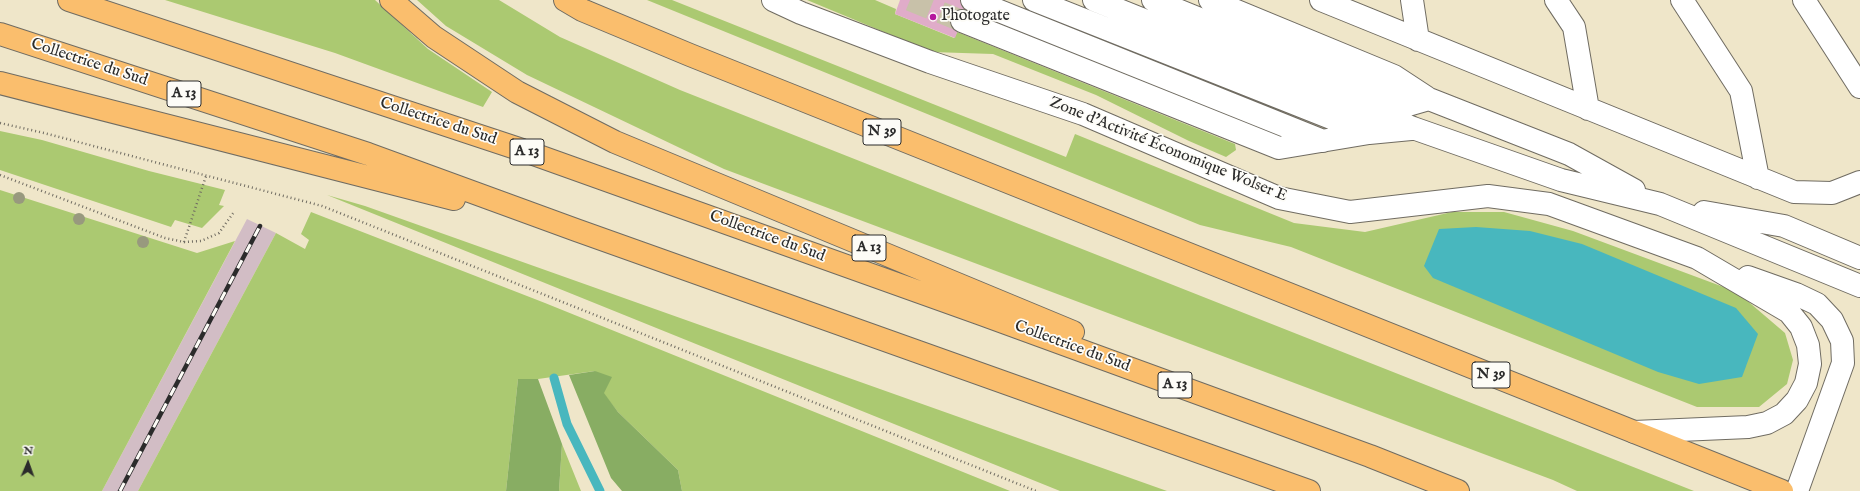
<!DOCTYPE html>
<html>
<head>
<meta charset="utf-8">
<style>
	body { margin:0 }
	#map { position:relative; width:1860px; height:491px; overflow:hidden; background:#efe6c9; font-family:"IM FELL English",serif }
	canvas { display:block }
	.north { position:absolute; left:8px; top:443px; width:40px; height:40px; -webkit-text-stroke:3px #fdfcf7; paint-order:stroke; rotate:2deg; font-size:11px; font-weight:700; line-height:16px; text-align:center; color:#2b2b2b }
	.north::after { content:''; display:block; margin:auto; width:14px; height:18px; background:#2b2b2b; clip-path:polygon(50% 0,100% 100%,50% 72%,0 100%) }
</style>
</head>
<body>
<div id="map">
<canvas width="1860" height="491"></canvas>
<div class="north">N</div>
</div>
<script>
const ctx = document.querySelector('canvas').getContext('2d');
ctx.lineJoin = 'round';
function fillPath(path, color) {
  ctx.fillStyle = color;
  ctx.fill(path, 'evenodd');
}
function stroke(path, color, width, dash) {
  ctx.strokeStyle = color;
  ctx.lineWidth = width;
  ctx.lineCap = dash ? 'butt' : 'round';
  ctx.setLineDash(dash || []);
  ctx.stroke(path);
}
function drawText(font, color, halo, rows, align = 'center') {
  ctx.font = font + ' "IM FELL English",serif';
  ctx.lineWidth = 3.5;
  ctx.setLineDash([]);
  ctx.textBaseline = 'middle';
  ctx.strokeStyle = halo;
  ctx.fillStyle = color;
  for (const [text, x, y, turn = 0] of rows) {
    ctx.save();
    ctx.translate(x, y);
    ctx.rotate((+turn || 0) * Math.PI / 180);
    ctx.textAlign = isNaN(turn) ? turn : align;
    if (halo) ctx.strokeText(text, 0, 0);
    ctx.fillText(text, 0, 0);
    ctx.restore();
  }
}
fillPath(new Path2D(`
	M247,219L276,233L138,491H102Z`), '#d2bdc5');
fillPath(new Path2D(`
	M165,0H375L428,49L492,92L483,107L335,53Z
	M417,0H499L560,37L680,90L1694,491H1577L1553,480L724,169L527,75L446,26Z
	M647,0H672L1066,157L1075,134L1294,223L1365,232L1452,212H1504L1573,231L1737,292L1785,333L1793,360L1787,384L1759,407H1697L1291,247L1200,225Z
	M807,0H875L896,9L895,14L954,38L957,32L1235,144L1236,150L1226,157L1189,141L1096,95L993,54L932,52Z
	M0,131L42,140L149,171L225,190L219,205L224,206L202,228L175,220L171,227L0,170Z
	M0,190L197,253L235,241L102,491H0Z
	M327,195L365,206L1167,491H1060Z
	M311,212L545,303L1010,491H682L678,470L618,412L603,393L595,371L538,379H518L506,491H138L276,233L305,249L309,240L301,234Z
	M562,444L581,491H559Z`), '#abc971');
fillPath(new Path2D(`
	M595,371L612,377L604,393L618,412L678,470L682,491H622L611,478L569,375Z
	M518,379H538L562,444L559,491H506Z`), '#88ad63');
fillPath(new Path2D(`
	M1476,227L1530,231L1582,244L1736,308L1758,334L1742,377L1699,384L1658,372L1433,278L1424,266L1439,229Z`), '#48b7be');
stroke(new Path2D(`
	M554,378L567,424L600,491`), '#48b7be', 9);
fillPath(new Path2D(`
	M900,0H970L955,38L895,14Z`), '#e0acc9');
stroke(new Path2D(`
	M910,0L962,21`), '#c8c1a9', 22, [22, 11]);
const minor = new Path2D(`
	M773,0L801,13L930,62L1083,114L1279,198L1350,212L1488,196L1549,204L1697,258L1789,312L1801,327L1808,345L1810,364L1806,383L1797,400L1784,414L1767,423L1748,427L1634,432
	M972,0L1323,141
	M1034,0L1369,133
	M1094,0L1413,128L1561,180L1660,204L1860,286
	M1153,0L1386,95L1415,98
	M1210,0L1394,76L1426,97
	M1321,0L1794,192L1832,193L1860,182
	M1412,0L1418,40
	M1556,0L1574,27L1588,109
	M1682,0L1741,91L1758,178
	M1804,0L1860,87
	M962,21L1279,148L1369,133L1411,129
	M1377,114L1429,99L1569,154L1634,190
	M1704,212L1784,226L1860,258
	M1748,277L1796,294L1817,304L1832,320L1842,341L1843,363L1797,491`);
const major = new Path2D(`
	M565,0L582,10L690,55L1782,491`);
const highway = new Path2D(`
	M69,0L522,150L981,314L1370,456L1458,491
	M391,0L434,37L517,92L615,142L1073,332
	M0,34L368,154L576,230L1309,491
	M0,83L454,199`);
stroke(minor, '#706c62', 24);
stroke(major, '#706c62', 24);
stroke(highway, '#706c62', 24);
stroke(new Path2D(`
	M0,123L44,133L322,206L1036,491
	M0,175L165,238L184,242L201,241L219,233L234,212
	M184,242L206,176`), '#706c62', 2.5, [1, 3]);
stroke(minor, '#fff', 22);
stroke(major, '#fabe6d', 22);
stroke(highway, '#fabe6d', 22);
const rail = new Path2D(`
	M120,491L260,226`);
stroke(rail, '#2b2b2b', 4.5);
stroke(rail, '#fdfcf7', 3, [9]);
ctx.fillStyle = '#98997e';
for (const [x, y] of [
	[19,198],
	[79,219],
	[143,242]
]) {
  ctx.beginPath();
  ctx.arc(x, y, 6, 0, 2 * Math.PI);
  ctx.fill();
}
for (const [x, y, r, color] of [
	[933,17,4,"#b5179e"]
]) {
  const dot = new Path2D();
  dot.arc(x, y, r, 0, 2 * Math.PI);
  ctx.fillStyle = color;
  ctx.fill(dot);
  stroke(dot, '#fdfcf7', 1.5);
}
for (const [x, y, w] of [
	[184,94,34],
	[882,132,38],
	[527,152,34],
	[869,248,34],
	[1491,375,38],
	[1175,385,34]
]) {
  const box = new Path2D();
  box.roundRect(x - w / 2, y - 13, w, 26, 3);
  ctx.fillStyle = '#fdfcf7';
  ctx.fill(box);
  stroke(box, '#2b2b2b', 1);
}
drawText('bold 15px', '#2b2b2b', null, [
	["A 13",184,94],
	["N 39",882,132],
	["A 13",527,152],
	["A 13",869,248],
	["N 39",1491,375],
	["A 13",1175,385]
]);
drawText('16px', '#2b2b2b', '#fdfcf7', [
	["Photogate",941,17]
], 'left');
drawText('16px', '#2b2b2b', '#fdfcf7', [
	["Collectrice du Sud",89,63,18],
	["Collectrice du Sud",438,122,18],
	["Zone d'Activité Économique Wolser E",1168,150,22],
	["Collectrice du Sud",767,237,20],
	["Collectrice du Sud",1072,347,20]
]);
</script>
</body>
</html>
